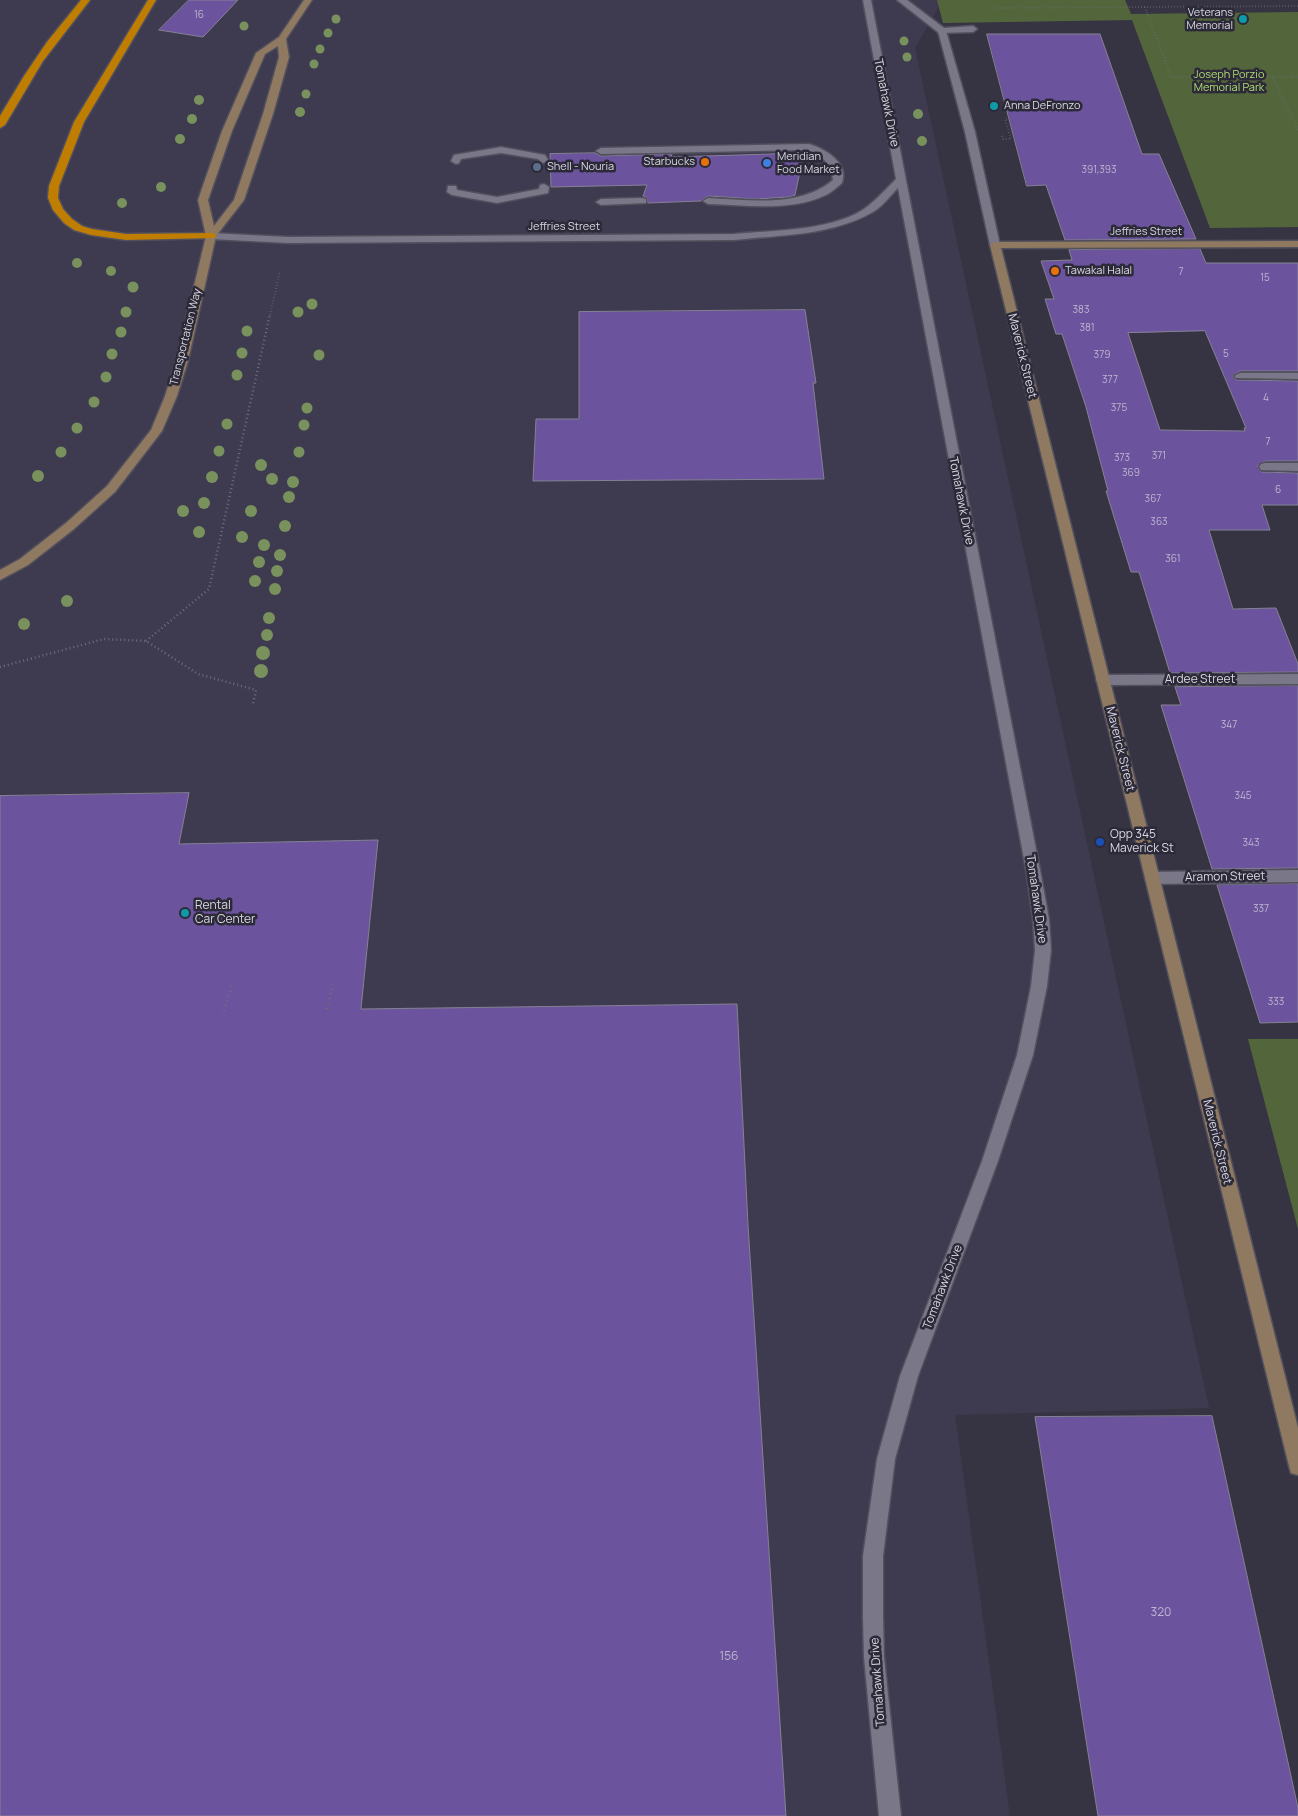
<!DOCTYPE html>
<html>
<head>
<meta charset="utf-8">
<style>
	body { margin:0 }
	canvas { display:block; background:#363443 }
</style>
</head>
<body>
<canvas width="1298" height="1816"></canvas>
<script>
const ctx = document.querySelector('canvas').getContext('2d');
ctx.lineJoin = 'round';
function fillPath(path, color) {
  ctx.fillStyle = color;
  ctx.fill(path, 'evenodd');
}
function stroke(path, color, width, dash) {
  ctx.strokeStyle = color;
  ctx.lineWidth = width;
  ctx.lineCap = dash ? 'butt' : 'round';
  ctx.setLineDash(dash || []);
  ctx.stroke(path);
}
function drawText(font, color, halo, rows, align = 'center') {
  ctx.font = font + ' Manrope,sans-serif';
  ctx.lineWidth = 5;
  ctx.setLineDash([]);
  ctx.textBaseline = 'middle';
  ctx.strokeStyle = halo;
  ctx.fillStyle = color;
  for (const [text, x, y, turn = 0] of rows) {
    ctx.save();
    ctx.translate(x, y);
    ctx.rotate((+turn || 0) * Math.PI / 180);
    ctx.textAlign = isNaN(turn) ? turn : align;
    if (halo) ctx.strokeText(text, 0, 0);
    ctx.fillText(text, 0, 0);
    ctx.restore();
  }
}
fillPath(new Path2D(`
	M0,0H937L939,6L915,48L1209,1408L955,1415L1010,1816H0Z`), '#3e3b50');
fillPath(new Path2D(`
	M937,0H1131H1125L1131,14L1298,12V227L1210,228L1132,20L943,23Z
	M1248,1039H1298V1229Z`), '#53663b');
const building = new Path2D(`
	M189,0H238L203,37L159,30Z
	M987,34H1100L1142,154H1159L1196,239L1065,240L1046,185L1027,186Z
	M595,153L601,156L672,154L671,157L804,153L795,195L789,197L756,199L708,196L701,201L648,203L647,198L643,196L647,185L551,187L550,154Z
	M1200,249L1206,263H1298V371H1240L1232,376L1236,380L1298,381V461H1265L1257,466L1261,472L1298,473V505H1262L1270,530H1209L1233,609L1276,608L1298,664V672L1170,673L1139,572H1131L1106,491H1108L1086,407L1062,334H1056L1045,299H1054L1041,261L1072,260L1069,250ZM1205,331L1246,428H1244L1245,431L1160,430L1128,333Z
	M805,310L816,383H813L824,479L533,481L536,419H579V312Z
	M1298,686V868L1212,869L1161,705H1181L1175,687Z
	M189,793L179,844L378,840L361,1009L737,1004L748,1225L786,1816H0V796Z
	M1298,884V1022L1260,1023L1217,885Z
	M1212,1416L1298,1808V1816H1098L1035,1417Z`);
fillPath(building, '#6b549d');
stroke(building, '#858192', 1);
const lane = new Path2D(`
	M897,0H907L944,28L973,26L977,29L973,32L939,33Z
	M809,144C826,149 849,163 842,183C837,187 832,192 826,195C792,212 745,205 708,204L703,201L708,198C749,200 800,208 833,180C831,162 823,157 807,150L601,154L596,151L601,148Z
	M501,147L545,155L548,160L543,163L538,159L501,153L461,159L459,163L456,164L451,161L454,155Z
	M544,184L549,187L548,193L497,203L452,195L447,192L448,186H456L457,190L497,197L539,189L540,185Z
	M642,198L646,199V203L601,205L596,202L601,199Z`);
const street = new Path2D(`
	M863,0H871L1041,875L1049,919L1051,950L1047,986L1033,1055L998,1161L918,1376L895,1459L883,1556V1617L884,1657L901,1816H879L864,1657L863,1617V1556L877,1459L900,1376L982,1161L1017,1055L1031,986L1035,950L1033,919L1027,875L898,188C890,196 882,207 873,212C831,236 780,235 734,240L288,243L211,239L206,236L211,233L288,237L734,234C773,230 837,231 868,206C878,198 887,188 896,179Z
	M942,28L946,31L975,132L1000,245L999,247H991L990,245L965,132L938,31Z
	M1240,373H1298V379L1236,378L1234,376Z
	M1265,463H1298V471L1261,470L1259,467L1261,464Z
	M1298,674V684L1103,685L1098,683L1096,680L1098,677L1103,675Z
	M1298,870V882L1152,884L1147,882L1145,878L1147,874L1152,872Z`);
const secondary = new Path2D(`
	M304,0H312L286,39L289,57L273,114L244,200L216,236L188,361L177,396L162,431L115,492L74,529L28,565L0,580V570L20,559L66,523L107,486L151,430L165,396L176,361L206,236L198,200L222,131L256,53L279,37ZM278,46L279,57L263,114L234,200L214,226L208,200L232,131L265,54Z
	M1298,241V247L1001,248L1298,1428V1475L1291,1473L1289,1466L990,245L995,242Z`);
const highway = new Path2D(`
	M81,0H90L43,61L5,125L0,128V116L24,76L47,42Z
	M148,0H156L84,122L59,186L58,198L63,209L72,219L82,226L92,229L126,234L211,233L215,234L216,236L215,238L126,240L91,235L74,230L64,223L53,210L48,198L49,186L74,122Z`);
stroke(lane, '#52505d', 3);
stroke(street, '#52505d', 3);
stroke(secondary, '#52505d', 3);
stroke(highway, '#52505d', 3);
stroke(new Path2D(`
	M1145,7L1171,77H1272L1298,130
	M991,8L1298,6
	M1272,77H1298
	M1002,136L1003,139H1011L1005,119L1009,118
	M270,315L280,271`), '#6f6d7a', 2, [0.5, 2.5]);
stroke(new Path2D(`
	M146,641L209,589L270,314
	M0,667L104,639L146,641L198,674L256,690L253,704`), '#6f6d7a', 2.5, [1, 3]);
stroke(new Path2D(`
	M327,1009L333,983
	M224,1011L232,985`), '#6f6d7a', 3, [1, 4]);
fillPath(lane, '#7a7789');
fillPath(street, '#7a7789');
fillPath(secondary, '#8f7960');
fillPath(highway, '#bf7e02');
ctx.fillStyle = '#79915d';
for (const [x, y, r] of [
	[336,19,4.5],
	[244,26,4.5],
	[328,33,4.5],
	[904,41,4.5],
	[320,49,4.5],
	[907,57,4.5],
	[314,64,4.5],
	[306,94,4.5],
	[199,100,5],
	[300,112,5],
	[918,114,5],
	[192,119,5],
	[180,139,5],
	[922,141,5],
	[161,187,5],
	[122,203,5],
	[77,263,5],
	[111,271,5],
	[133,287,5.5],
	[312,304,5.5],
	[126,312,5.5],
	[298,312,5.5],
	[247,331,5.5],
	[121,332,5.5],
	[242,353,5.5],
	[112,354,5.5],
	[319,355,5.5],
	[237,375,5.5],
	[106,377,5.5],
	[94,402,5.5],
	[307,408,5.5],
	[227,424,5.5],
	[304,425,5.5],
	[77,428,5.5],
	[219,451,5.5],
	[61,452,5.5],
	[299,452,5.5],
	[261,465,6],
	[38,476,6],
	[212,477,6],
	[272,479,6],
	[293,482,6],
	[289,497,6],
	[204,503,6],
	[183,511,6],
	[251,511,6],
	[285,526,6],
	[199,532,6],
	[242,537,6],
	[264,545,6],
	[280,555,6],
	[259,562,6],
	[277,571,6],
	[255,581,6],
	[275,589,6],
	[67,601,6],
	[269,618,6],
	[24,624,6],
	[267,635,6],
	[263,653,7],
	[261,671,7]
]) {
  ctx.beginPath();
  ctx.arc(x, y, r, 0, 2 * Math.PI);
  ctx.fill();
}
for (const [x, y, r, color] of [
	[1243,19,5,"#0f9aa8"],
	[994,106,5,"#0f9aa8"],
	[705,162,5,"#e8710a"],
	[767,163,5,"#3f7fe0"],
	[537,167,5,"#5c6f8a"],
	[1055,271,5,"#e8710a"],
	[1100,842,5,"#1a4fb4"],
	[185,913,5,"#0f9aa8"]
]) {
  const dot = new Path2D();
  dot.arc(x, y, r, 0, 2 * Math.PI);
  ctx.fillStyle = color;
  ctx.fill(dot);
  stroke(dot, '#2c2a38', 2);
}
drawText('10px', '#beb6d0', null, [
	["16",199,15],
	["391,393",1099,170],
	["7",1181,272],
	["15",1265,278],
	["383",1081,310],
	["381",1087,328],
	["5",1226,354],
	["379",1102,355],
	["377",1110,380],
	["4",1266,398],
	["375",1119,408],
	["7",1268,442],
	["371",1159,456],
	["373",1122,458],
	["369",1131,473],
	["6",1278,490],
	["367",1153,499],
	["363",1159,522],
	["361",1173,559],
	["347",1229,725],
	["345",1243,796],
	["343",1251,843],
	["337",1261,909],
	["333",1276,1002]
]);
drawText('11px', '#d9d7e1', '#2c2a38', [
	["Veterans",1233,13,"right"],
	["Memorial",1233,26,"right"],
	["Anna DeFronzo",1004,106],
	["Meridian",777,157],
	["Food Market",777,170],
	["Starbucks",695,162,"right"],
	["Shell - Nouria",547,167],
	["Tawakal Halal",1065,271]
], 'left');
drawText('11px', '#b0dd72', '#2c2a38', [
	["Joseph Porzio",1229,75],
	["Memorial Park",1229,88]
]);
drawText('11px', '#d9d7e1', '#2c2a38', [
	["Jeffries Street",564,227],
	["Jeffries Street",1146,232],
	["Transportation Way",186,337,-76]
]);
drawText('12px', '#d9d7e1', '#2c2a38', [
	["Tomahawk Drive",886,103,79],
	["Maverick Street",1022,356,76],
	["Tomahawk Drive",961,501,79],
	["Ardee Street",1200,680],
	["Maverick Street",1120,749,76],
	["Aramon Street",1225,877,-1],
	["Tomahawk Drive",1036,899,82],
	["Maverick Street",1217,1142,76],
	["Tomahawk Drive",943,1287,-69],
	["Tomahawk Drive",878,1682,-94]
]);
drawText('12px', '#d9d7e1', '#2c2a38', [
	["Opp 345",1110,835],
	["Maverick St",1110,849],
	["Rental",195,906],
	["Car Center",195,920]
], 'left');
drawText('12px', '#beb6d0', null, [
	["320",1161,1613],
	["156",729,1657]
]);
</script>
</body>
</html>
